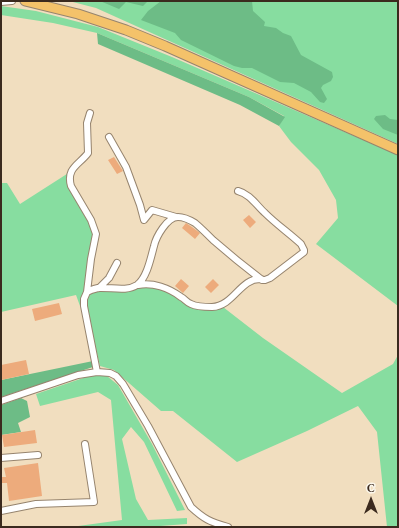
<!DOCTYPE html>
<html>
<head>
<meta charset="utf-8">
<style>
	body { margin:0 }
	#map { position:relative; width:399px; height:528px; overflow:hidden; background:#f1debf; font-family:"EB Garamond",serif }
	canvas { display:block }
	.frame { position:absolute; inset:0; border:2px solid #3b2a1e; pointer-events:none }
	.north { position:absolute; left:351px; top:480px; width:40px; height:40px; -webkit-text-stroke:3px #fbf7ec; paint-order:stroke; rotate:0deg; font-size:11px; font-weight:700; line-height:16px; text-align:center; color:#3b2a1e }
	.north::after { content:''; display:block; margin:auto; width:14px; height:18px; background:#3b2a1e; clip-path:polygon(50% 0,100% 100%,50% 72%,0 100%) }
</style>
</head>
<body>
<div id="map">
<canvas width="399" height="528"></canvas>
<div class="frame"></div>
<div class="north">С</div>
</div>
<script>
const ctx = document.querySelector('canvas').getContext('2d');
ctx.lineJoin = 'round';
function fillPath(path, color) {
  ctx.fillStyle = color;
  ctx.fill(path, 'evenodd');
}
function stroke(path, color, width, dash) {
  ctx.strokeStyle = color;
  ctx.lineWidth = width;
  ctx.lineCap = dash ? 'butt' : 'round';
  ctx.setLineDash(dash || []);
  ctx.stroke(path);
}
fillPath(new Path2D(`
	M69,1H398V144L96,8Z
	M1,6L36,11L98,27L172,57L398,155V306L316,244L338,218L336,200L319,170L291,142L279,126L284,116L249,97L97,33L53,23L1,15Z
	M70,172L68,181L95,231L82,303L80,306L76,295L1,312V183H7L20,204Z
	M146,284L164,289L204,310L223,307L263,338L342,393L393,364L398,355V527H387L377,432L358,406L307,431L237,462L173,411H161L114,370L100,366L85,303L88,297L92,292L95,291H105Z
	M95,374L107,376L118,385L152,444L185,510L177,511L144,442L131,427L122,439L136,499L148,520L187,518V524L147,527H71L122,520L111,400L98,392L40,406L36,394Z`), '#87dda0');
fillPath(new Path2D(`
	M100,1H145L147,2L143,6L126,2L119,9Z
	M161,1H252L253,11L265,22L264,26L276,28L283,33L291,36L301,55L332,72L333,77L331,81L323,85L321,88L327,99L324,103L320,102L311,92L294,83L280,82L252,68H242L234,66L181,40L175,33L141,20L148,11Z
	M97,33L249,97L285,117L279,126L240,105L98,44Z
	M385,115L390,119L398,120V135L383,129L374,119L376,116Z
	M93,361V367L1,397V380Z
	M21,398L27,401L30,417L18,423L21,432L1,435V405Z`), '#6dbc86');
fillPath(new Path2D(`
	M114,157L123,171L117,174L108,160Z
	M249,215L256,222L250,228L243,220Z
	M186,223L192,227L200,233L195,239L182,228Z
	M181,279L189,286L183,293L175,286Z
	M213,279L219,285L211,293L205,287Z
	M59,303L62,314L35,321L32,309Z
	M26,360L29,374L1,380V365Z
	M35,430L37,443L4,447L2,435Z
	M38,463L42,496L9,501L7,483H1V477H6L4,468Z`), '#edab7c');
const minor = new Path2D(`
	M1,2L12,1
	M109,137L126,167L140,205L144,220L152,210L176,217
	M138,285C153,282 169,288 181,297C185,299 187,303 191,304C197,307 206,307 212,307C234,306 240,278 261,279
	M99,288L109,278L117,263
	M87,292L91,259L96,234L91,220L71,186C66,168 79,165 88,153L87,123L90,113
	M97,372L84,306V299L87,292C90,290 94,289 98,288C111,287 126,292 137,285C147,278 151,257 154,246C156,237 167,217 178,217C184,217 190,220 195,223C201,228 207,234 213,240C229,254 245,267 262,280H265L270,278L304,252V250L301,244C289,233 276,224 265,213C257,206 250,194 238,191
	M1,401L78,375L97,372L110,373L116,376L123,384L148,426L191,507C204,519 210,522 228,527
	M1,458L38,455
	M1,511L36,504L94,502L85,444`);
const highway = new Path2D(`
	M25,1L78,14L126,30L165,46L398,150`);
stroke(minor, '#96846e', 8);
stroke(highway, '#96846e', 11);
stroke(minor, '#fff', 6);
stroke(highway, '#f4c26a', 9);
</script>
</body>
</html>
